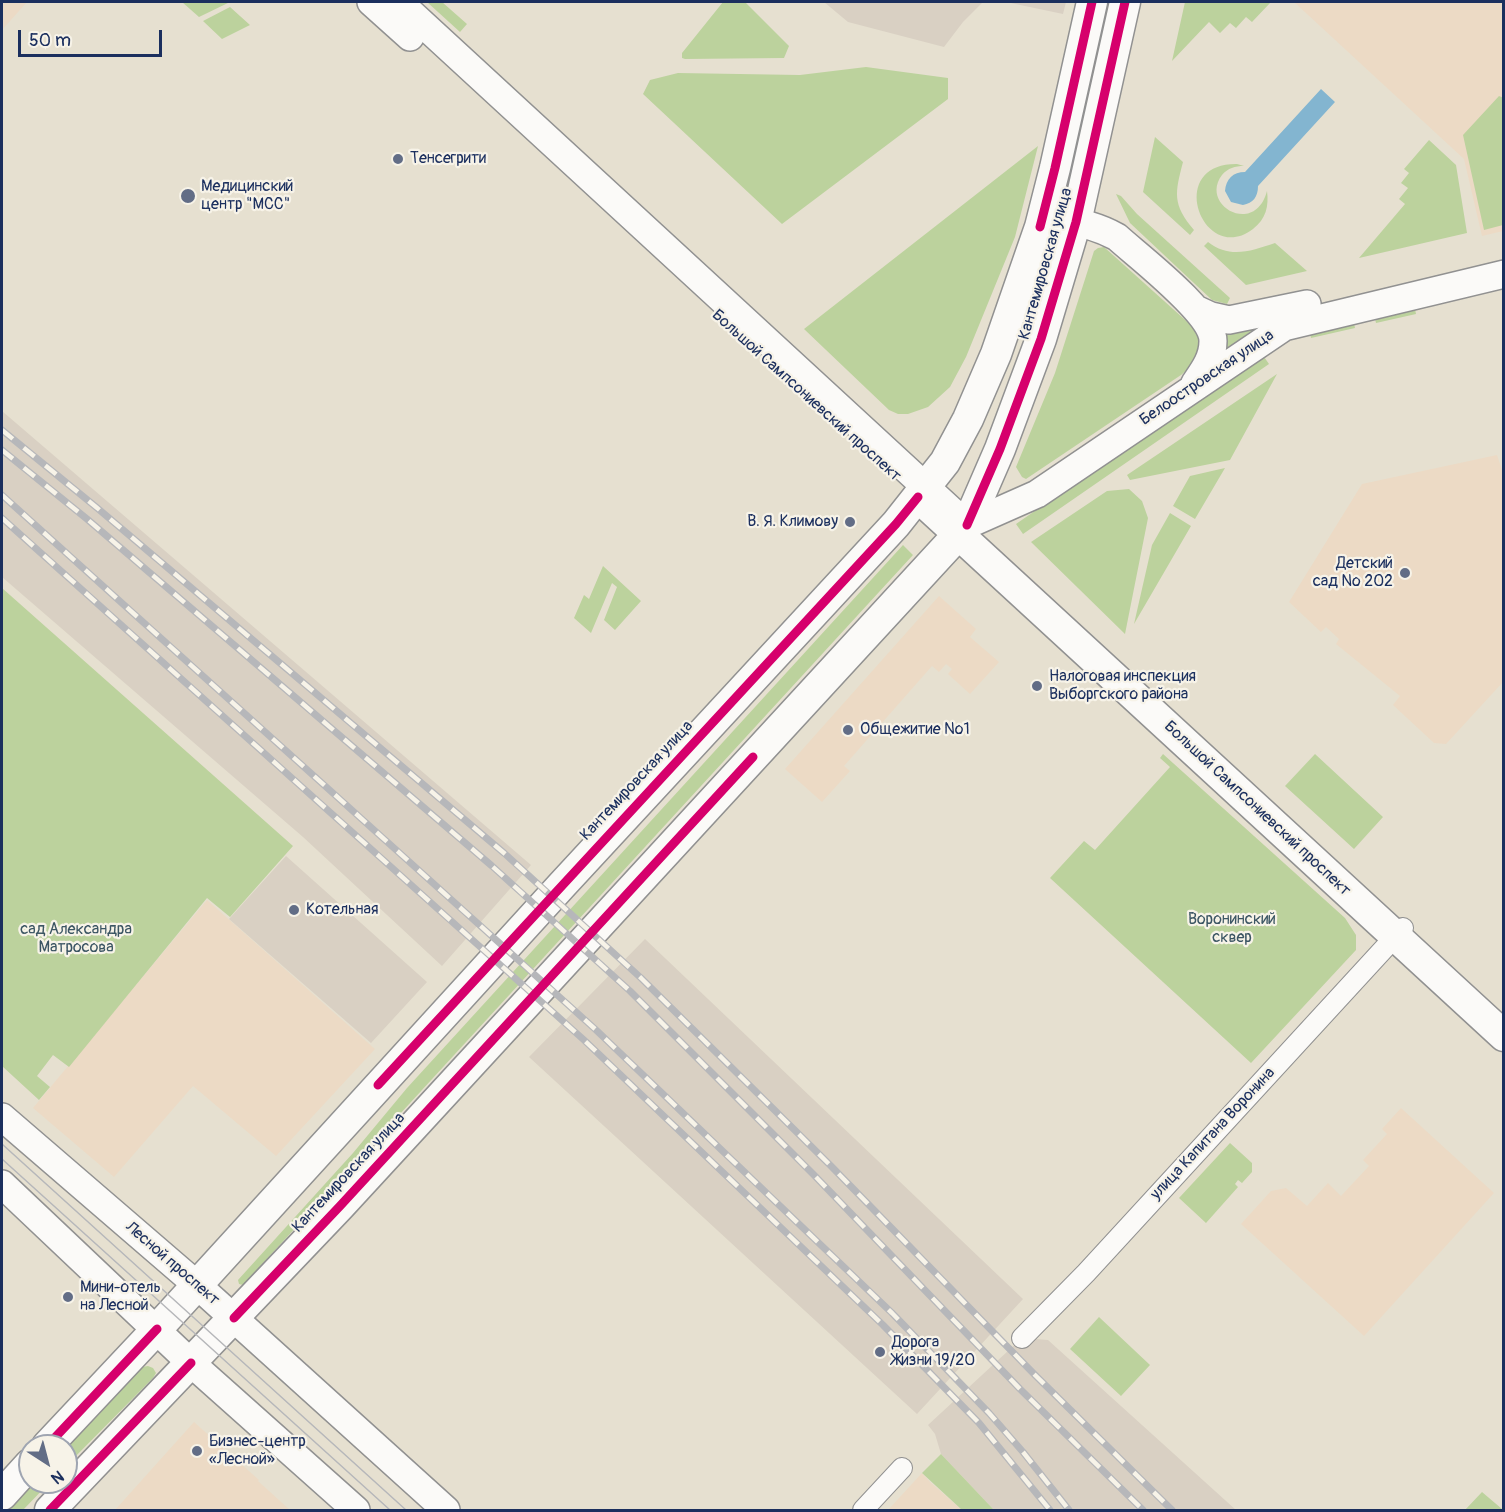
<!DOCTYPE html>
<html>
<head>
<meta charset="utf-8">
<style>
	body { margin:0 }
	#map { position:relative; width:1505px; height:1512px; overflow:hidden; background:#e6e0d0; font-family:Pangolin,sans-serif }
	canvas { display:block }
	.frame { position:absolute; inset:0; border:3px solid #1b2f5e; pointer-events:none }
	.north { position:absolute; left:18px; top:1434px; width:60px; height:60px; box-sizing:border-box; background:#f7f3e8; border:2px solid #9fa5b1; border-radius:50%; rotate:144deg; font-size:16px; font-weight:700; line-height:24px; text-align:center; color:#1b2f5e }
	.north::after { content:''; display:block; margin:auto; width:21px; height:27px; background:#626d86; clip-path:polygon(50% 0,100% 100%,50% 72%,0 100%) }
	.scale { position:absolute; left:18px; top:30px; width:144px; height:27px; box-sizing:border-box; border:3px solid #1b2f5e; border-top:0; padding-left:8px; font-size:18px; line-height:21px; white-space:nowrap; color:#1b2f5e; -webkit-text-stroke:4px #f7f3e8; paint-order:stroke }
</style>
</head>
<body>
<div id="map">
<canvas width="1505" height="1512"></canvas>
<div class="frame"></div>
<div class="north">N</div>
<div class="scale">50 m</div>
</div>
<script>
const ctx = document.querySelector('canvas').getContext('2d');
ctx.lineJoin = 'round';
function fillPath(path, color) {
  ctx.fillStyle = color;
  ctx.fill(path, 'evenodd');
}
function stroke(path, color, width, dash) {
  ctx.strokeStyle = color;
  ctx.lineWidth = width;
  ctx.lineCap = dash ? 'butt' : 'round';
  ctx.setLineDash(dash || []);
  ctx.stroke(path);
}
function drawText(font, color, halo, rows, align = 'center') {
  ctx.font = font + ' Pangolin,sans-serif';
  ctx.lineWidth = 4.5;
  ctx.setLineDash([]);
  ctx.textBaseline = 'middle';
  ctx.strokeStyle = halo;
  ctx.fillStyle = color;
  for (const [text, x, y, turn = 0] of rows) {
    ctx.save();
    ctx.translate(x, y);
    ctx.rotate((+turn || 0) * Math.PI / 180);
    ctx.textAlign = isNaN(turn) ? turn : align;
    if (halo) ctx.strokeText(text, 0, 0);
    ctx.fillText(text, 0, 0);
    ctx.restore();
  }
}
fillPath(new Path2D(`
	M2,2H27L2,30Z
	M1294,2H1503V231L1482,236L1464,159Z
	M1497,455L1504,476L1503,682L1446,744L1434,743L1393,705L1400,696L1336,644L1339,639L1326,627L1321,632L1289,602L1362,484Z
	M939,596L976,629L970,637L999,662L970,694L948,674L952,669L946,664L939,672L932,666L844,766L850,771L822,802L785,769Z
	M207,900L375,1049L276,1156L193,1086L114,1177L33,1108Z
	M1401,1108L1494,1193L1364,1336L1241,1224L1271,1191L1286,1188L1307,1206L1328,1183L1341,1196L1369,1166L1363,1160L1387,1134L1382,1129Z
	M194,1422L259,1480L258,1481L290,1510H115Z
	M922,1473L930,1482L962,1510H888Z`), '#ecdac5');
fillPath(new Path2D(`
	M824,2H983L963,22L944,47L848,22Z
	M1006,2H1066L1063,14Z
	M2,411L531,865L442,966L303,837L2,577Z
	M286,856L427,982L371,1043L229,919Z
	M645,939L1023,1299L917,1414L529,1057Z
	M1022,1338L1048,1340L1236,1510H994L941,1454L935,1434L928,1425Z`), '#d9d0c3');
fillPath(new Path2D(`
	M182,2H230L199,17Z
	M427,2H442L467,24L460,32Z
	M723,2H745L789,46L784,58L685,59L682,58V53Z
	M1185,2H1271L1252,22L1246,17L1236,28L1230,23L1220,33L1209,22L1172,61Z
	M230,7L250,25L222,39L203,21Z
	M866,67L948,78V99L782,224L643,94L650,80L678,73L800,75Z
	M1499,96L1504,98L1503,225L1484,230L1463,135Z
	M1155,137L1183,162C1175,193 1172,204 1194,230L1190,235L1143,192Z
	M1429,140L1456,165L1467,233L1359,258L1405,204L1399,199L1408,188L1401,183L1409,173L1404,169Z
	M1038,146L1015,237L966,357L950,387L928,407L908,414H898L889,410L804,329Z
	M1237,164L1244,166C1235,166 1228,168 1222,175C1199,205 1255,237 1267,191C1269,206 1266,219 1253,229C1203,267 1164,163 1237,164Z
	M1116,194L1121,196L1137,214L1230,298L1227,304L1212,300L1130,223Z
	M1208,242C1230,259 1251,251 1275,243L1307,271L1246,285L1204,246Z
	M1104,247L1193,327L1202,343L1195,363L1181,375L1026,479L1022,477L1016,467L1055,373L1094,251L1098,248Z
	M1414,304L1416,314L1376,323L1374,314Z
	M1353,319L1355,328L1311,338L1309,329Z
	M1283,322L1226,351L1222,331Z
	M1262,354L1269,364L1023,534L1016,524Z
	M1277,374L1230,460L1130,480L1127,475Z
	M1225,468L1195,519L1173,506L1190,476Z
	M1129,489L1142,501L1148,518L1125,634L1031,542L1107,491Z
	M1170,513L1191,526L1134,624L1152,545Z
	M903,545L913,555L243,1285L239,1284L238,1280L353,1153L407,1088Z
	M603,566L641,601L615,630L604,620L617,587L612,583L591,633L574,618L584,595L589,599Z
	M2,588L293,846L230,917L207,898L69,1067L53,1055L37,1076L50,1087L39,1100L2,1066Z
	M1163,754L1345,918L1356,935V950L1251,1063L1050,878L1084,841L1095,850L1170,767L1160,758Z
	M1315,754L1383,817L1354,849L1285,786Z
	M1230,1143L1252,1163V1172L1242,1183L1238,1180L1235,1184L1238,1187L1206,1223L1179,1198Z
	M1099,1317L1150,1365L1121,1396L1070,1349Z
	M148,1366L153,1368L156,1373L153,1378L66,1466L65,1446L142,1367Z
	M941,1454L994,1510H962L922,1473Z
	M30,1482H50L23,1510H4Z
	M1482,1492L1502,1509L1501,1510H1465Z`), '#bcd29d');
fillPath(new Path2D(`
	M1321,89L1335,102L1258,186C1258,197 1253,203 1243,205L1231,202L1225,191C1226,179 1233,172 1245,172Z`), '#83b5d0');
const street = new Path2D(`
	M1022,1338L1086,1273L1403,928
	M863,1510L902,1468`);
const secondary = new Path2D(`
	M371,2L410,37
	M399,2L967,525L1037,494L1284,327L1504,274
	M1040,227C1067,217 1093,224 1117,237C1139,257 1213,313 1213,341C1213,358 1204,370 1195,383
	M1198,310L1211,316L1229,320L1307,304
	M2,1117L197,1285L446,1510
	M2,1184L191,1363L356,1510`);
const primary = new Path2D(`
	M918,497L1504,1036
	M47,1446L157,1329L562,885L896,524L945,462L968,419L996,354L1040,227L1055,168L1092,2
	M2,1495L30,1464
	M50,1510L340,1206L967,525L1000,449L1041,339L1076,222L1125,2`);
stroke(street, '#919191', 22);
stroke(secondary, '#919191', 30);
stroke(primary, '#919191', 33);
stroke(street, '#fbfaf8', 20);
stroke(secondary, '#fbfaf8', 27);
stroke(primary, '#fbfaf8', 30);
stroke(new Path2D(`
	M2,1144L406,1510
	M2,1159L390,1510`), '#b6b7ba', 1.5);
const rail = new Path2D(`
	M2,430L96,507L504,853L641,978L831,1166L1035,1375L1172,1510
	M2,450L87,519L492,866L630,991L814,1175L1020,1389L1143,1510
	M2,495L595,1029L892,1313L989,1413L1023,1452L1069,1510
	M2,518L584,1040L883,1325L979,1423L1050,1510`);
stroke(rail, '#b6b7ba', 7);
stroke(rail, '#f7f3e8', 4.5, [14]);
stroke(new Path2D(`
	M1040,227L1055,168L1092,2
	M967,525L1000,449L1041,339L1076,222L1125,2
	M378,1085L896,524L918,497
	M234,1318L340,1206L753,757
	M47,1446L157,1329
	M50,1510L191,1363`), '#d6006c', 9);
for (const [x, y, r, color] of [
	[398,159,6,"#626d86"],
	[188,196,8,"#626d86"],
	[850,522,6,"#626d86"],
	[1405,573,6,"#626d86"],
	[1037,686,6,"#626d86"],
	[848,730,6,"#626d86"],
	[294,910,6,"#626d86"],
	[68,1297,6,"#626d86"],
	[880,1352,6,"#626d86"],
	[197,1451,6,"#626d86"]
]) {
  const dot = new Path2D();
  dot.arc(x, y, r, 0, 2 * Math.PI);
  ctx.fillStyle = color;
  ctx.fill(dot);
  stroke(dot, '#f7f3e8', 2);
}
drawText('16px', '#1b2f5e', '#f7f3e8', [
	["Тенсегрити",410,159],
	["Медицинский",201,187],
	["центр \"МСС\"",201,205],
	["В. Я. Климову",838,522,"right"],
	["Детский",1393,564,"right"],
	["сад № 202",1393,582,"right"],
	["Налоговая инспекция",1049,677],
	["Выборгского района",1049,695],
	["Общежитие №1",860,730],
	["Котельная",306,910],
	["Мини-отель",80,1288],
	["на Лесной",80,1306],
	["Дорога",892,1343],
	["Жизни 19/20",892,1361],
	["Бизнес-центр",209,1442],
	["«Лесной»",209,1460]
], 'left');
drawText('16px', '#1b2f5e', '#f7f3e8', [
	["Кантемировская улица",1046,264,-74],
	["Белоостровская улица",1207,378,-34],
	["Большой Сампсониевский проспект",806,396,42],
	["Кантемировская улица",637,781,-47],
	["Большой Сампсониевский проспект",1257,809,43],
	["улица Капитана Воронина",1213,1134,-47],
	["Кантемировская улица",349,1173,-47],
	["Лесной проспект",172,1264,41]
]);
drawText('16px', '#3b5563', '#f7f3e8', [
	["Воронинский",1232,920],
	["сквер",1232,938],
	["cад Александра",76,930],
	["Матросова",76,948]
]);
</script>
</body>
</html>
